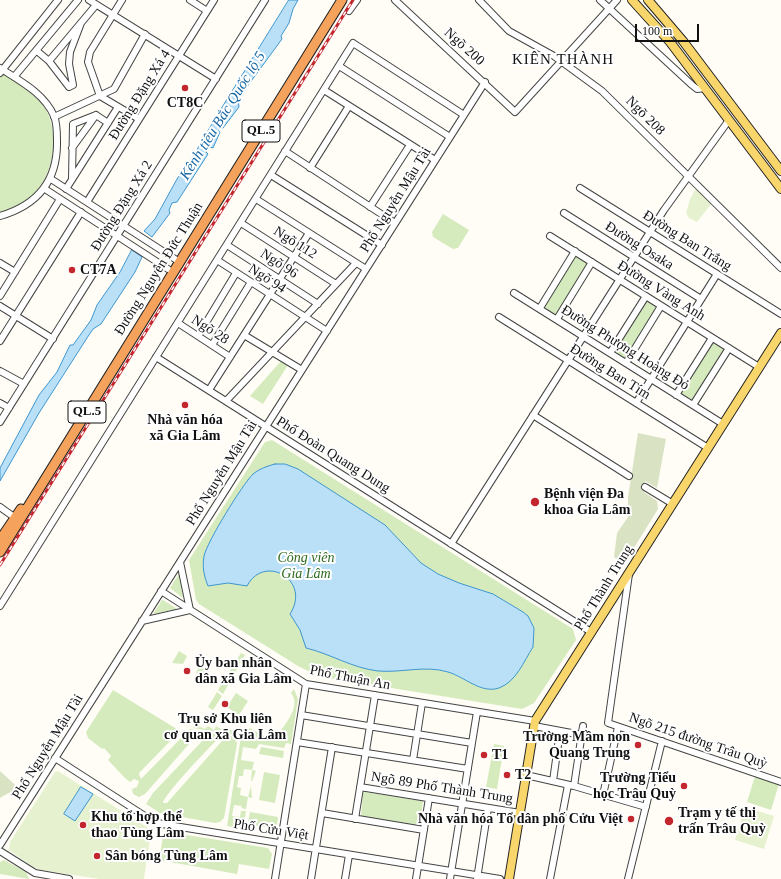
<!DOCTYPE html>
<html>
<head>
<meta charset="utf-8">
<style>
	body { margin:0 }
	#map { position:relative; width:781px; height:879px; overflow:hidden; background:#fffdf5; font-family:"Times New Roman",serif }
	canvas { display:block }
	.scale { position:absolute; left:635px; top:24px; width:64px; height:18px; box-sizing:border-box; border:2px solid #111; border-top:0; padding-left:5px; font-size:12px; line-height:14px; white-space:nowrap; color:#111; -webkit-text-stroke:3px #fff; paint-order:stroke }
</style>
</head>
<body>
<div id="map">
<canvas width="781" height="879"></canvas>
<div class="scale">100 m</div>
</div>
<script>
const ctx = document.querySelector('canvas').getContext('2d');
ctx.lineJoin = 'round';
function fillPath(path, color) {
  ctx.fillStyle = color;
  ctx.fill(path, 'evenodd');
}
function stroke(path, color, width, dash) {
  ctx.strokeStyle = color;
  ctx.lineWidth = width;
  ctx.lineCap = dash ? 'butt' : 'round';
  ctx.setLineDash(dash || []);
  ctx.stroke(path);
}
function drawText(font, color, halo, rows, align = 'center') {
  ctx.font = font + ' "Times New Roman",serif';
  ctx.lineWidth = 4;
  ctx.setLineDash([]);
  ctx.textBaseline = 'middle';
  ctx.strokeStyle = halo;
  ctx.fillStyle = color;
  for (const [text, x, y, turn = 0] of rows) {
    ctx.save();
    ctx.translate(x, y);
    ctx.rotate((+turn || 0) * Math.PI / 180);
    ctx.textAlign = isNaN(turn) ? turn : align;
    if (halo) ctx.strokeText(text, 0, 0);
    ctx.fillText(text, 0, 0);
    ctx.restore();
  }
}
fillPath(new Path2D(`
	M0,71C16,81 33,89 43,105C68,142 47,206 0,212Z
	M443,214L469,230L458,248L453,249L433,237L432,232Z
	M575,251L592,262L557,319L540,308Z
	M646,296L661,306L626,363L610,353Z
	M712,342L725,350L693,400L680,393Z
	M281,361L288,365L263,404L250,396Z
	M272,440L573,629L576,640L534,703L522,709L329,678L312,673L298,666L199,604L196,600L189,560L265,442Z
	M179,574L183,598L170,588Z
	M162,600H163L177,609L153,614Z
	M179,651L187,656L183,664L172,663Z
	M241,653L245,655L223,694L218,690Z
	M200,665L209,670L201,681L196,672Z
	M294,689L298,699L291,744L286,743L284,748L259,744L256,749L243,747L241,760L254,762L252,770L256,771L252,781H251L252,770L244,769L243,776H239L237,787L241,788L240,795L248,797L251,786L252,798L248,797L246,809L241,808L242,806L234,805L232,816L240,817L241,811H246L243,829L227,826L241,736L193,728L196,725L205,729L208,726L214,730L216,726L225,732L227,728L240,735L245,733L250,728L273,741C281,729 303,707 291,693Z
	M113,690L180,731L140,772L139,774L141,779L190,729L235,737L237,744L224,818L220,822L215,823L160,813L146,804L153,793L206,737L204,735L196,736L145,794L139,797L133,794L132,789L137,787L139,781L134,779L130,782L125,778L108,760L111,756L104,748L102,749L88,738L86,732ZM219,738L222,741L167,803H163C164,795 210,746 219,738Z
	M217,692L222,696L213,710L208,707Z
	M236,693L248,701L239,715L227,707Z
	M494,744L504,746L497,789L486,787Z
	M261,747L284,751L283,758L259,754Z
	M264,772L280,775L275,803L259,800Z
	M755,776L779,784L771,810L747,802Z
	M365,792L423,801L420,824L418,826L361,816L363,793Z
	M250,812L278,817L277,825L265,833L266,827L248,824Z
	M168,832L268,848L272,854L269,869L239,864L237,874L159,860L163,837Z
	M4,860L26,872L29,879L0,874V862Z`), '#d5ebbd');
fillPath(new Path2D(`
	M638,433L666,439L657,488L645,481L644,492L657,501L658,509L624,564L614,557L617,533L628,517V497Z
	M0,771L24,793L22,796C13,788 9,793 0,798Z`), '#d9e3c4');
fillPath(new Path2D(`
	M696,188L712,203L697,222L689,218L686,213L690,199Z
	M58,771L147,827L150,839L144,879H99L41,870L33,867L9,850L10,842L55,772Z
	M745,807L774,816L764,849L735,840Z`), '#e6f2cf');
const water = new Path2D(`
	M289,0H298L293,9L289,23L281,36L282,39L249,84L242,96L240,95L238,98L239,107L223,128H220L218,130L220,132L213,148L210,147L206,152L208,154L177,202L172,203L169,210L170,213L152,237L144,231L155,219L177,179L195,153L216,117Z
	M132,250L142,257L135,272L101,324L93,329L87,338L39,413L0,481V468L39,395L57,372L70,345H73L91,320L97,305L120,272Z
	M275,464H285L298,469L385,525L421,563L438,574L459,583L493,594L523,612L528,616L534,628L533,647C524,661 516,682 499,688C481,694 465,677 448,672C425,665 402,673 378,671C352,668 331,654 306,648L300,630L290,614C312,580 264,553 247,586L228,583L208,586C204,576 202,567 204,556C207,542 242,485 253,474C259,469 267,466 275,464Z
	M81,787L93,794L75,821L64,814Z`);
fillPath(water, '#b9e0f7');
stroke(water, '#3f96cf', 1);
const minor = new Path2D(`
	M89,0L216,79
	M122,0L90,52L88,62L100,96L139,119
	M190,0L207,11
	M395,0L515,112L617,0
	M479,0L509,31L554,56L602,91L781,268
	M600,0L692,85L697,89L705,88
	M349,11L357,0
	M81,23L70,52L69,64L73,85L69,87L49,61L96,5
	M37,51L49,61
	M339,66L450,137
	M0,68C20,81 44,93 54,116C57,123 57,133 57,140C58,180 38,205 0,216
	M0,73L58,0
	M14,77L78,0
	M324,90L435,160
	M96,115L108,123
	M54,117L114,89L145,34
	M285,151L395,223
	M310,168L349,106
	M271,175L382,245
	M51,179L175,259
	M72,179L73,124L96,115L72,148
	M580,188L781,314
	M45,189L168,269
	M66,189L118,107
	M256,199L366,269
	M87,202L214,0
	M370,207L410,145
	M564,213L701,299
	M241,223L336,284
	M550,236L759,367
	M227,245L318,304
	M217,260L327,331
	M0,263L15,272
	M514,293L723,424
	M0,296L60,199
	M0,306L53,339
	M540,308L575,251
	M499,317L708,448
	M557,319L592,262
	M178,323L230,357
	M244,335L302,370
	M198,336L236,273
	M0,341L81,212
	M212,345L251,282
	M610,353L646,296
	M156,357L591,632
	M626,363L661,306
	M0,371L24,384
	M209,390L309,233
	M676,395L712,338
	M226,401L356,263
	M0,403L9,408
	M636,403L717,274
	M693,405L729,348
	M533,415L629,476
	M0,422L265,0
	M645,487L673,504
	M0,507L14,517
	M451,544L664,210L729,120
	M180,562L190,610
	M629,574L608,723L781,782
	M161,591L306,684L535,721
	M0,606L353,43L464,115
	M142,621L190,610
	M301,715L472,743
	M534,726L582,735
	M297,742L468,769
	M55,758L151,820L162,824L500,879
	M413,760L422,703
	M526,775L574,786L646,807
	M553,781L560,731
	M574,786L583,726
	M360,787L520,813
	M603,795L618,727
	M322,813L424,830
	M355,819L375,695
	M0,845L485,82
	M0,851L35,873L69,879
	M275,879L306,684
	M311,879L332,747
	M345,879L349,855
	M416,879L429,798
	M450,879L477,712
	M477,879L488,808
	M550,879L568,785
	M628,879L662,741`);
const major = new Path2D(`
	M632,0L670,42L781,189
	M648,0L683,41L781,171
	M509,879L535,721L781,333`);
const highway = new Path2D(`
	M0,540L21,509
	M0,552L342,0`);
stroke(minor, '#444', 8);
stroke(major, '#222', 10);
stroke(highway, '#222', 11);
stroke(minor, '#fff', 6);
stroke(major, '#f9d66b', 8);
stroke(highway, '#f5a25d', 9);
const rail = new Path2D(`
	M0,565L353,0`);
stroke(rail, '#c4262e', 3);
stroke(rail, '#fff', 1.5, [4.5]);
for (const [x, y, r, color] of [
	[185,88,4,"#c4262e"],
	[72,270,4,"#c4262e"],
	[185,405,4,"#c4262e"],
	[535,502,5,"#c4262e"],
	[187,671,4,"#c4262e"],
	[225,704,4,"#c4262e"],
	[638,745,4,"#c4262e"],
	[484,755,4,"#c4262e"],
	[507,775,4,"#c4262e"],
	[684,786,4,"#c4262e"],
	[631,819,4,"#c4262e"],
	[669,821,5,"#c4262e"],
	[83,825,4,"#c4262e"],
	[97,856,4,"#c4262e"]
]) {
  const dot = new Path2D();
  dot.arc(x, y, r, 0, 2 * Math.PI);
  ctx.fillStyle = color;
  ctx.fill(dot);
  stroke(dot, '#fff', 1.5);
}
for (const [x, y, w] of [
	[261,131,38],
	[87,412,38]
]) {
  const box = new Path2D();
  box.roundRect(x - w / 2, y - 11, w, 22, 3);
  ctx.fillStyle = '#fff';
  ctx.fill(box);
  stroke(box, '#111', 1);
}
drawText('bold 13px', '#111', null, [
	["QL.5",261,131],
	["QL.5",87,412]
]);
drawText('14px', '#111', '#fff', [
	["Ngõ 200",464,47,42],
	["Đường Đặng Xá 4",140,95,-58],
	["Ngõ 208",645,116,45],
	["Phố Nguyễn Mậu Tài",396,200,-58],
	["Đường Đặng Xá 2",122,206,-58],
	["Đường Ban Trắng",687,241,32],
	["Ngõ 112",295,243,32],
	["Đường Osaka",639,246,32],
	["Ngõ 96",279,264,33],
	["Đường Nguyễn Đức Thuận",159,269,-58],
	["Ngõ 94",267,279,33],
	["Đường Vàng Anh",661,291,32],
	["Ngõ 28",210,330,33],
	["Đường Phượng Hoàng Đỏ",625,348,32],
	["Đường Ban Tím",610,372,32],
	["Phố Đoàn Quang Dung",333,455,32],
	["Phố Nguyễn Mậu Tài",222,473,-58],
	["Phố Thành Trung",604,588,-58],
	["Phố Thuận An",350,678,11],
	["Ngõ 215 đường Trâu Quỳ",698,741,19],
	["Phố Nguyễn Mậu Tài",48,747,-58],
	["Ngõ 89 Phố Thành Trung",442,788,9],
	["Phố Cửu Việt",271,830,9]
]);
drawText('bold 14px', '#111', '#fff', [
	["CT8C",185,103,"center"],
	["CT7A",80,270],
	["Nhà văn hóa",185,420,"center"],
	["xã Gia Lâm",185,436,"center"],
	["Bệnh viện Đa",544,494],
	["khoa Gia Lâm",544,510],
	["Ủy ban nhân",195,663],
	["dân xã Gia Lâm",195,679],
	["Trụ sở Khu liên",225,719,"center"],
	["cơ quan xã Gia Lâm",225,735,"center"],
	["Trường Mầm non",630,737,"right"],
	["Quang Trung",630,753,"right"],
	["T1",492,755],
	["T2",515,775],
	["Trường Tiểu",676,778,"right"],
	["học Trâu Quỳ",676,794,"right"],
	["Trạm y tế thị",678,813],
	["trấn Trâu Quỳ",678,829],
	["Khu tổ hợp thể",91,817],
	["thao Tùng Lâm",91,833],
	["Nhà văn hóa Tổ dân phố Cửu Việt",623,819,"right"],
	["Sân bóng Tùng Lâm",105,856]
], 'left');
drawText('italic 14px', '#2f6b1f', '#fff', [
	["Công viên",306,558],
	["Gia Lâm",306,574]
]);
ctx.letterSpacing = '1px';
drawText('15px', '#111', '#fff', [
	["KIÊN THÀNH",563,60]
]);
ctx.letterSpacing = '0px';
drawText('italic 15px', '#1768a6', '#fff', [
	["Kênh tiêu Bắc Quốc lộ 5",223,116,-58]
]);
</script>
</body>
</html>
